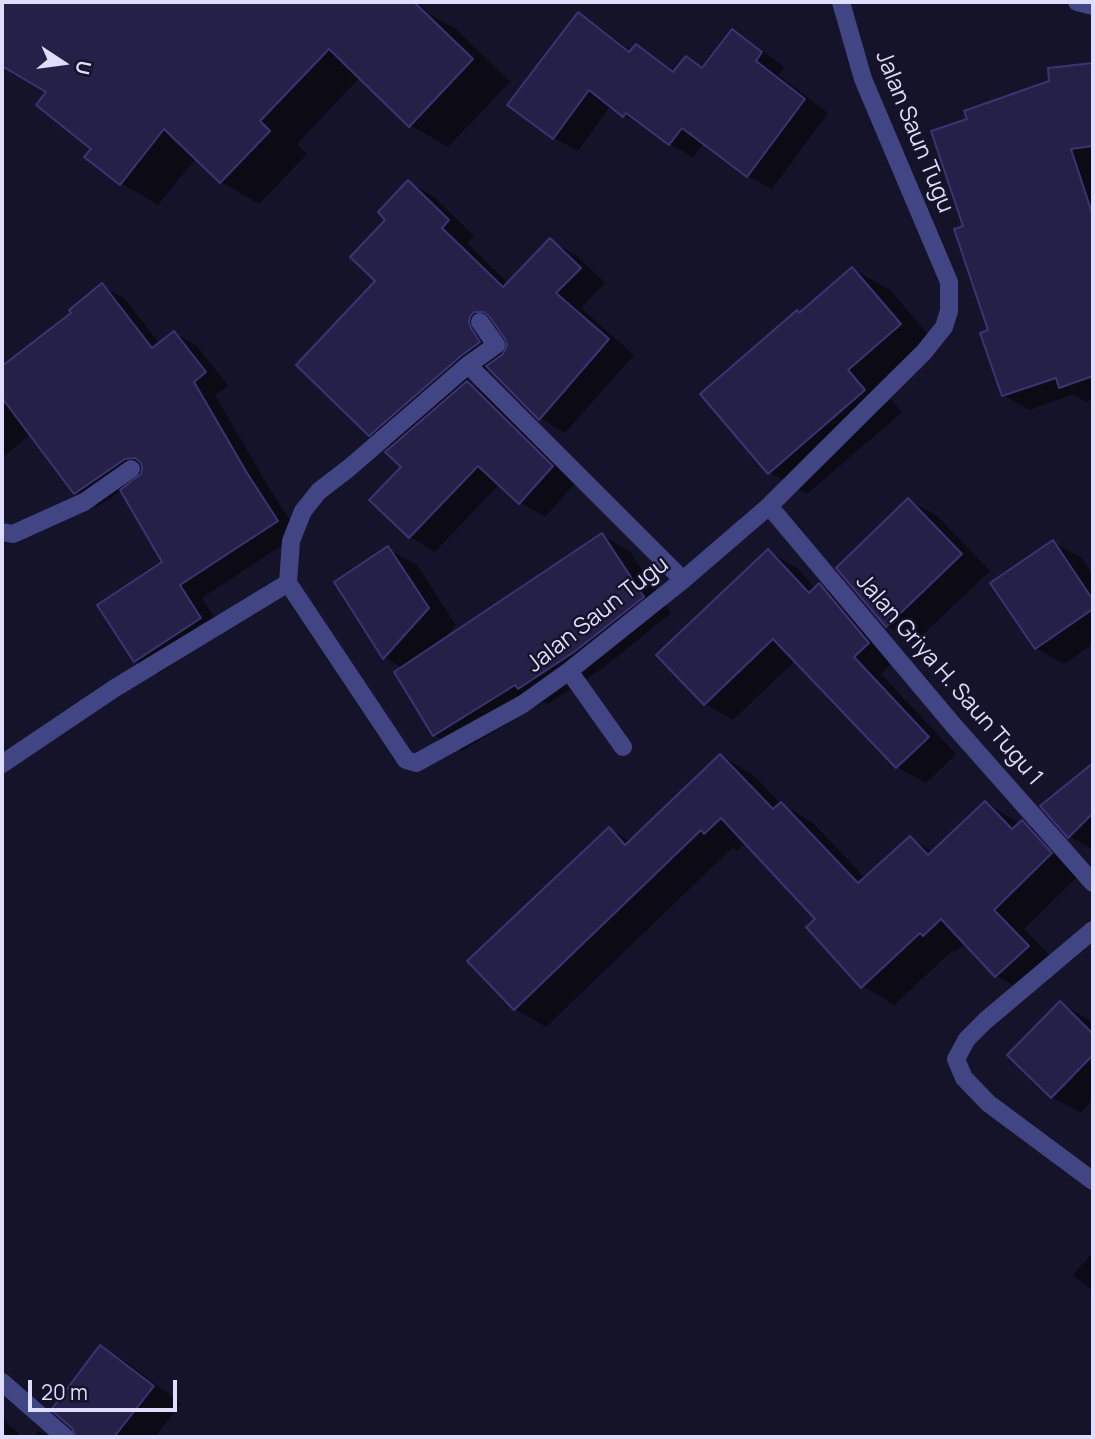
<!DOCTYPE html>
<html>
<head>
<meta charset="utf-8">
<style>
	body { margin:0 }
	#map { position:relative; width:1095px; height:1439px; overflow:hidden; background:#151329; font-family:Manrope,sans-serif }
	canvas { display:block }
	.frame { position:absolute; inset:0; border:4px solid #deddfc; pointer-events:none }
	.north { position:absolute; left:28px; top:28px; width:70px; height:70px; -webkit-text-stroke:5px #151329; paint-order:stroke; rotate:103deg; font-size:19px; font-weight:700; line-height:28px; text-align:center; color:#deddfc }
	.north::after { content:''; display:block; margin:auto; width:24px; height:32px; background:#deddfc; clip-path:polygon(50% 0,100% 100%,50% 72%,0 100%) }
	.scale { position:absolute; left:28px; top:1380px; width:149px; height:32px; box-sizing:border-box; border:4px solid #deddfc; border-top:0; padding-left:9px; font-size:21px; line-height:24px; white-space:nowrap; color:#deddfc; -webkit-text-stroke:5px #151329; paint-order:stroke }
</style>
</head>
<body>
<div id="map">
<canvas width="1095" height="1439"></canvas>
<div class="frame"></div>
<div class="north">U</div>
<div class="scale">20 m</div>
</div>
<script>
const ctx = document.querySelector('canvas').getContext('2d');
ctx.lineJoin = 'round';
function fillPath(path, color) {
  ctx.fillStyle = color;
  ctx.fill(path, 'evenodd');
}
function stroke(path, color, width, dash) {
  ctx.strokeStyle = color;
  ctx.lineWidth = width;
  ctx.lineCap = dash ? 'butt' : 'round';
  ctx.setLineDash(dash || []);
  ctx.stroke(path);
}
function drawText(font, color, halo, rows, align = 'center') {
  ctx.font = font + ' Manrope,sans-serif';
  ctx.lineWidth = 5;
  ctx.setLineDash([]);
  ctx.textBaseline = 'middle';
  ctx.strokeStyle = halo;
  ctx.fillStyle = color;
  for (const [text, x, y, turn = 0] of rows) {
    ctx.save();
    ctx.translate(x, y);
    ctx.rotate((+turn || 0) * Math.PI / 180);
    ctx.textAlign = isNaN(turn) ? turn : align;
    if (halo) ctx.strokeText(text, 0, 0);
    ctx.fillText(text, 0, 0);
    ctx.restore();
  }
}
fillPath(new Path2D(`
	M2,2H109L135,17H143L155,2H418L431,15L456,29L510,82L448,147L410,125L360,77L297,144L307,154L259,204L221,182L196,158L158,205L121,183L49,92L2,64Z
	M578,14L601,28L632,52L636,47L659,60L676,72L686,58L704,69L732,31L755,45L784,67L778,75L828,113L772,189L748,176L704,143L693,157L670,144L648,128L647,129L624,115L611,105L578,151L554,138L510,104Z
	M1093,65V399L1086,402L1074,394L1029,410L1004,395L990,331L965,227L969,120L1051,83L1049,70Z
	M409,182L434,197L474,236L467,243L509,284L550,241L576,255L605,283L581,308L634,355L565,433L540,418L490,368L471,384L493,397L577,481L545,517L520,502L500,483L435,552L410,537L404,467L393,447L370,434L377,281L388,219ZM499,328L509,343L504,356L494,340L495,333Z
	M853,269L890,290L938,346L885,392L902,412L807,494L769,472L801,314Z
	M102,286L125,299L160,344L174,333L197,346L228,386L215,395L269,488L299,534L202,598L223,631L158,674L135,661L164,563L122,490L98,506L76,492L31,434L2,458V369L74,314Z
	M909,500L937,516L990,571L915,642L887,626Z
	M602,535L630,552L671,613L603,668L548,704L543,702L462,751L434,735L403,668L385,658L336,583L388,549L417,565L456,625L442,641Z
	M1053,542L1082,558L1093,575V644L1064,664L1036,648Z
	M769,552L797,568L816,589L820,586L848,602L896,660L881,674L956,754L926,783L897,767L796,660L733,720L705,704Z
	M721,756L752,774L781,804L812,822L866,879L910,838L934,852L986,803L1020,824L1022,822L1054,841L1082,872L1024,929L1059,965L1028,994L997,976L966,943L955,952L952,951L894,1005L863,986L817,919L746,843L737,851L732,848L546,1027L515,1009L609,829L631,842Z
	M1093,765V850L1069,836L1043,806Z
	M1061,1003L1089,1020L1093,1024V1100L1080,1113L1052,1097Z
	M1093,1252V1292L1073,1275Z
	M101,1347L129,1364L181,1404L155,1437H78L77,1432Z
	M2,1418L22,1437H2Z
	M38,1431L50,1437H33Z`), '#0007');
const building = new Path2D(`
	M2,2H414L473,59L409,127L329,49L260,121L270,131L220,183L164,129L120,185L84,157L91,149L36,105L46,92L2,66Z
	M578,12L629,52L636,44L673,72L686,56L702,68L732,29L762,52L756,61L805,99L747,177L682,128L669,145L626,113L623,117L589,90L553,139L507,105Z
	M1093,63V146L1071,149L1093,216V376L1059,388L1056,378L1002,396L980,333L988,330L954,229L963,226L931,131L967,119L964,111L1049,81L1048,68Z
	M408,180L449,220L442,228L503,287L550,238L581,268L556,293L609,339L539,420L486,366L503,354L507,345L505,339L489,316L484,312H474L470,317L469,322L471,328L480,342L461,356L369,436L296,365L375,281L350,257L385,220L378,212Z
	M852,267L901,324L848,370L865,390L768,474L700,394L797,310L799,313Z
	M102,283L152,348L174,331L206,372L194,382L247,473L278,521L180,585L201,618L134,662L97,605L162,562L120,490L141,474L142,469L141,463L135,458L125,459L74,494L2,398V366L71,313L69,310Z
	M467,381L553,466L519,504L478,466L409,538L369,500L401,467L385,452Z
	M908,498L962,554L886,627L836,568Z
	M602,533L644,597L574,652L518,689L515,685L433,736L394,672Z
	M1053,540L1093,600V609L1035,649L990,583Z
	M388,546L429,608L383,659L334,582Z
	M768,549L809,593L819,583L869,643L854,657L929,737L896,768L773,639L704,705L656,655Z
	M720,754L773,809L781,802L858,883L910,836L928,855L985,801L1012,829L1022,820L1052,853L994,910L1029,946L995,977L941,919L923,936L920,933L861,988L806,927L815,919L721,818L704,834L701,830L514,1010L467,961L609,827L625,845Z
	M1093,763V813L1068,838L1040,806Z
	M1060,1001L1093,1034V1055L1051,1098L1007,1055Z
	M100,1345L154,1386L114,1437H76L72,1428L51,1410Z`);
fillPath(building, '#252048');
stroke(building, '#3b3472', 2);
stroke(new Path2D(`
	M1077,2L1093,6
	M468,365L496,345L480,322
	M769,506L955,727L1093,883
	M2,532L13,534L84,502L131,469
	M288,583L406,760L416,763L523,704L569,671L683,580L769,506L924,352L944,327L949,311V282L863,79L841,2
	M288,583L291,541L303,511L319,491L349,468L468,365L683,580
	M569,671L623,747
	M2,764L115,688L288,583
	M1093,930L985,1021L967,1039L956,1059L964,1078L988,1103L1093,1181
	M2,1382L65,1437`), '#424584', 18);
drawText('23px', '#deddfc', '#151329', [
	["Jalan Saun Tugu",914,132,68],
	["Jalan Saun Tugu",598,615,-38],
	["Jalan Griya H. Saun Tugu 1",949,680,49]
]);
</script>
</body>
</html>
